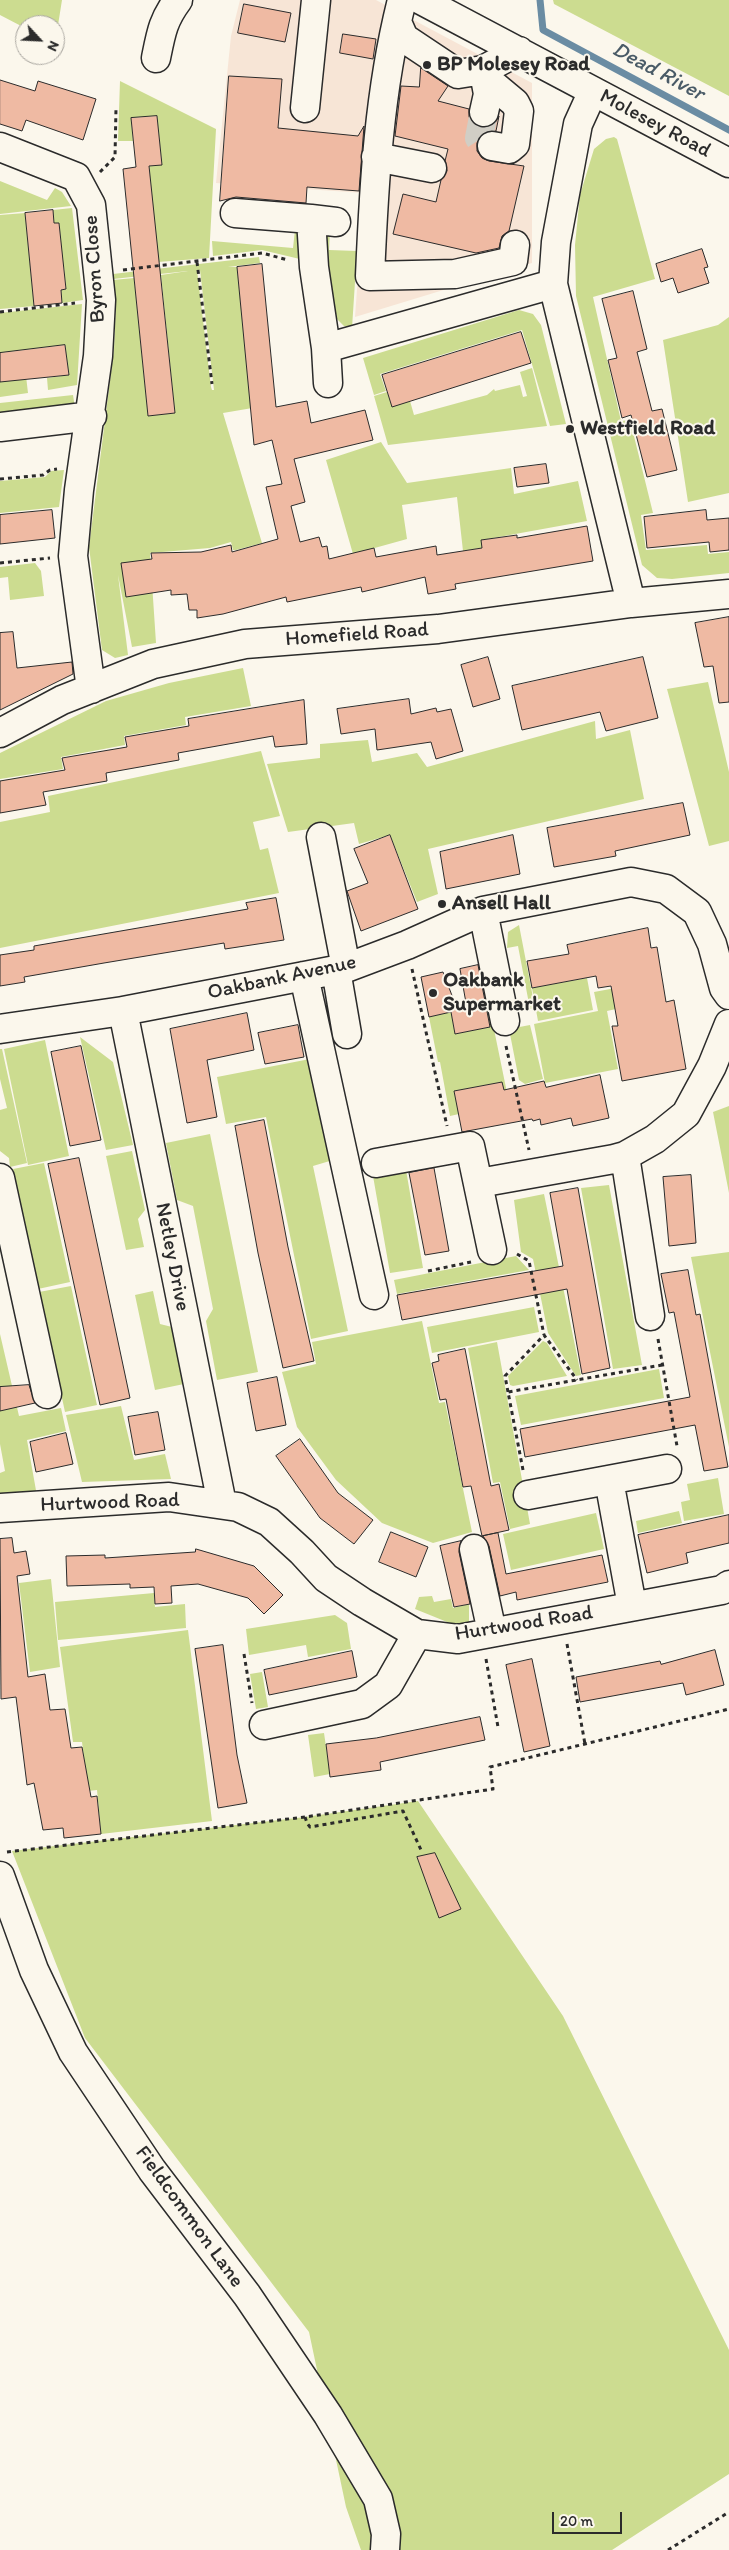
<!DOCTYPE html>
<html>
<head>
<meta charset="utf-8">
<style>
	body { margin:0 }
	#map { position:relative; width:729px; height:2550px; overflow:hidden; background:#fbf7ec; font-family:Itim,sans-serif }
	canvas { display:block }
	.north { position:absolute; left:15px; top:15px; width:50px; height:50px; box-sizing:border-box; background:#fbf7ec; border:1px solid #a8a59f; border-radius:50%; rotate:115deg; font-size:14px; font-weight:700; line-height:20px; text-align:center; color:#2b2b2b }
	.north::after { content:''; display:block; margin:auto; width:18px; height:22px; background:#2b2b2b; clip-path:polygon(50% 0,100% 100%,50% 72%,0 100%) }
	.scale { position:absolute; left:552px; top:2512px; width:70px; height:22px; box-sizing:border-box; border:2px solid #2b2b2b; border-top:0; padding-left:6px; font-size:15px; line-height:18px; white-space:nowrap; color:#2b2b2b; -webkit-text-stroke:4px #fbf7ec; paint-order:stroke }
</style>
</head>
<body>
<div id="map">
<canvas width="729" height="2550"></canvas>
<div class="north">N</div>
<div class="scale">20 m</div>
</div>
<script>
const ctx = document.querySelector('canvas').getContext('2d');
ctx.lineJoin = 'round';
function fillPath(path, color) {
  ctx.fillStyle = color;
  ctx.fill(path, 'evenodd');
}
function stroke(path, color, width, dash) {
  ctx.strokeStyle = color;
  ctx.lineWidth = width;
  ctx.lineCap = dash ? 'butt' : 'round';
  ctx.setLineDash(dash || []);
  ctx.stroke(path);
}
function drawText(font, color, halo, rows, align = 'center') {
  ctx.font = font + ' Itim,sans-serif';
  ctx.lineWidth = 4;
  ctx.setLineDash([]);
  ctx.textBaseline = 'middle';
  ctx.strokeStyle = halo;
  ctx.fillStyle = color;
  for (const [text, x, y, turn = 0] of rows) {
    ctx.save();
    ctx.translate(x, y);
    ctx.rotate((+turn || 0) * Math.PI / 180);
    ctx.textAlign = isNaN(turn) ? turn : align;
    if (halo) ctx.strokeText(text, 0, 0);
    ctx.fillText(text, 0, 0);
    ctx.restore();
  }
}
fillPath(new Path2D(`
	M240,0H376L532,83V263L355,317L364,193L216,183L231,36Z`), '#f7e5d6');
fillPath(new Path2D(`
	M0,0H62L55,44V25H25V28L0,15Z
	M553,0H729V96L554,4Z
	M120,81L216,129L209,258L158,262L149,166L162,164L157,116L131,118L133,141H118Z
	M614,137L617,139L655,279L593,297L621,421L630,420L653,513L641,515L646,550L707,545L708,554L729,552V573L672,579L657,578L642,565L576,296L575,245L580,195L594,149L606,139Z
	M0,181L47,200L55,188L62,192L71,206L0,214Z
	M72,208L83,300L62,303L61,290L66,289L64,267L58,268L56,241H61L59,223H54L53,210Z
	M25,213L34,306L0,309V215Z
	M295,230H302L304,260L262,250L213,256L212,241L293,248Z
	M330,232L329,250L357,251L352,328L344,326L337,319L321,233Z
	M259,257L260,263L228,267H237L250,400L275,398L276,404L223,413L262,543L236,550H233L231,542L210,548L150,553L156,643L132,647L118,575L128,655L115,658L102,650L89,547L114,349L116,303L113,280L134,278L148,416L175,413L161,275L188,271L113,279V274ZM197,270H200L214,390H212L211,387Z
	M82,304L77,385L48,390L47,378L69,375L65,345L0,353V313Z
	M519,310L533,314L541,325L566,424L550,426L522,330L380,374L386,391L374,395L363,358Z
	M729,317V493L688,502L663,340L718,325Z
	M532,368L547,426L388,445L374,396L387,392L392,406L410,401L414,415L487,395L494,389L495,391L520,385L523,397L527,396L520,372Z
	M26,376L28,393L0,397V382Z
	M73,395L75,408L0,416V403Z
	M381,442L407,483L511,468L514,494L578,481L587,521L482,540V548L463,551L457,497L402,505L407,539L353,554L326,460Z
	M64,470L59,507L0,513V481L45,477L51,471Z
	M35,563L41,571L44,596L10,600L8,577L0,578V567Z
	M243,668L251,706L185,717L186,725L124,736L125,745L61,757L63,769L0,779V753L106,701L169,683Z
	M708,682L729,772V841L709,846L667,689Z
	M595,721L596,739L630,730L644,799L428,849L438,894L417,902L390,835L359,844L354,823L288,832L267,764L320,758V744L368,740L372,762L417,753L427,767Z
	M261,751L280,816L253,822L260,850L268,848L279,893L0,948V822L50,812L48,796Z
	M519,925L535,1008L530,1009L518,946L507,948L508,932Z
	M587,978L593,1010L538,1021L532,988Z
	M621,987L625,1007L607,1011L618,1069L545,1083L534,1024L598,1011L594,992Z
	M486,1005H489L513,1122L510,1123L502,1082L454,1091L459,1114L450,1116L440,1062H438L429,1017L451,1012L455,1034L490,1027Z
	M530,1025L543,1079L525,1084L519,1080L509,1029Z
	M80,1037L113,1062L133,1145L106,1150Z
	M45,1040L69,1156L28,1165L4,1049Z
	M0,1049H2L27,1163L10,1167L9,1158L0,1151V1110L7,1108L0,1079Z
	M310,1059L333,1160L313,1166L348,1331L311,1339L266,1117L226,1124L217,1077Z
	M729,1106V1193L713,1112Z
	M210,1134L258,1372L217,1380L206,1321L213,1309L193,1206L177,1200L166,1143Z
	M132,1151L145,1210L138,1219L144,1247L126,1250L106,1156Z
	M44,1163L70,1282L38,1289L13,1169Z
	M406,1170L423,1268L390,1273L373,1176Z
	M609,1185L642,1365L613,1369L581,1188Z
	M544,1194L581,1375L576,1376L548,1333L533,1259L521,1252L514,1200Z
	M729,1252V1447L691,1257Z
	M516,1256L529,1270L397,1294L394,1280Z
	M71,1286L97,1405L65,1412L39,1292Z
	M153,1291L160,1324L172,1327L184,1384L155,1390L135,1295Z
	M534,1307L539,1332L432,1353L427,1327Z
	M422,1321L439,1403L445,1402L472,1532L433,1543L382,1523L336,1480L297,1427L282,1372L316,1364L312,1342Z
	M0,1334L19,1416L61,1408L66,1431L27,1440L37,1496L0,1497V1473L5,1471L0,1444Z
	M543,1341L547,1343L567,1376L513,1386L510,1385L508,1376Z
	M497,1342L530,1524L510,1529L500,1482L493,1483L468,1348Z
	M659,1369L664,1398L521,1425L515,1396Z
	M121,1406L134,1460L165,1454L171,1479L82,1482L66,1415Z
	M718,1478L724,1514L684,1521L681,1502L690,1500L687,1484Z
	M679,1511L682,1523L638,1533L636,1521Z
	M596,1513L604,1549L511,1570L503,1534Z
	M51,1579L60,1667L30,1672L19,1583Z
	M154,1593L155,1607L185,1604L186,1628L58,1640L55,1602Z
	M432,1596L434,1602L451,1599L453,1608L469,1604V1625L462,1628L415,1609L419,1597Z
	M335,1615L347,1623L351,1649L308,1657L306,1645L249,1655L246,1629Z
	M188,1630L212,1821L101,1834L97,1790L88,1791L82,1742H73L60,1647Z
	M262,1672L268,1707L256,1709L250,1674Z
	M324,1733L330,1774L314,1777L308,1735Z
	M418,1801L563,2016L729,2350V2474L612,2550H361L346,2507L309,2332L85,2038L12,1851L305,1817Z`), '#ccdc90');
stroke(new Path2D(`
	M540,0L543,30L729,130`), '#6a8ca3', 7);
const building = new Path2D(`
	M244,4L291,13L285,42L238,33Z
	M343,34L376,39L373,59L340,53Z
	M421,68L448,86L438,101L469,109V117L474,124L481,127H488L495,123L499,116L496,131L486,132L480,136L477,143V151L482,158L489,161L524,166L509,231L502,236L499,248L476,253L393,234L403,194L436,202L441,180L447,171L445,161L448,149L395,136L401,86L419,87Z
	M229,76L282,79L278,128L358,136L364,126L359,191L307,187L306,203L236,197L220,201Z
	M0,80L35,91L38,81L96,99L83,140L26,120L22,131L0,124Z
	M157,116L162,165L149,166L175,413L148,416L123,169L136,167L131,118Z
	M53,210L54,223H59L66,289L61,290L62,303L34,306L25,213Z
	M702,249L708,267L704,268L709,283L678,293L673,278L661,282L656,264Z
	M262,264L276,407L307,401L311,423L365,410L373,440L294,459L305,502L291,506L300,542L319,537L322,547L327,546L329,559L374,548L376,557L436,546L437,555L482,548L481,540L517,535V538L587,526L593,561L455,584L456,589L428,594L425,577L362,592L361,587L287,602L286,597L223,614L197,618V610H189L187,594L171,595V590L126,597L121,563L152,559L151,553L201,552L231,545L232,552L278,539L266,487L282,484L272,440L254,445L237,267Z
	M633,291L647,349L637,352L652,411L662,409L677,470L647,477L631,415L622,418L608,360L617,358L602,299Z
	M521,332L531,363L392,407L382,375Z
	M65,345L69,375L0,382V353Z
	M546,464L549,483L517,487L514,468Z
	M52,510L55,538L0,544V515Z
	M706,510L707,520L729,518V550L710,552L709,542L647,548L644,517Z
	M729,617V702L719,703L713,666L704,667L695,623Z
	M13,632L17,668L72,662L73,674L0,710V633Z
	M488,657L500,699L473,707L461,665Z
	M643,657L658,718L606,731L600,712L522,730L512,686Z
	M409,699L411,714L436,708L437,712L451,709L463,751L436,759L431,742L377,750L375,729L341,734L337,709Z
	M304,700L307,744L275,747L273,736L178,753L179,760L106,773L107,781L43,792L46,805L0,813V781L65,770L62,758L127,747L125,737L189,726L188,719Z
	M683,803L690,835L615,851L616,856L554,867L547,828Z
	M390,835L418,909L361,931L347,891L368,883L354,849Z
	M513,835L520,874L446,889L440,852Z
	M276,898L284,940L225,949L224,943L104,963L24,977L25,982L0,986V955L34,950V946L248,909L246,903Z
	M648,928L651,948L657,947L666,1002L674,1000L686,1069L622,1081L612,1026H618L611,986L598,988L596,976L532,988L527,961L569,954L567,945Z
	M478,965L490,1027L455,1034L451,1012L429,1017L421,977L443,972L456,1006L466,1003L460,969Z
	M247,1013L254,1050L207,1060L217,1117L187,1123L170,1029Z
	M298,1025L304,1057L265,1064L258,1033Z
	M81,1046L101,1140L70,1146L51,1052Z
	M600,1075L609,1118L573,1126L571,1118L541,1125L540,1119L533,1121L532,1119L462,1132L454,1091L502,1082L504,1090L544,1081L546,1087Z
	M264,1120L288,1247L314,1361L283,1368L258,1253L235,1126Z
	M79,1158L130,1398L100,1405L48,1164Z
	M434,1168L449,1251L425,1255L409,1173Z
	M691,1175L696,1243L669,1246L663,1177Z
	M578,1188L610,1368L582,1374L567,1289L402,1320L397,1295L563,1266L550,1193Z
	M688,1270L696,1315L700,1314L728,1467L704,1471L695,1425L525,1457L520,1429L690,1397L674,1312L669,1313L661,1274Z
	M465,1349L491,1486L499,1484L509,1530L482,1536L471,1486L463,1487L446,1399L440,1400L432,1363L439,1361L438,1355Z
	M277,1377L286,1425L256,1431L247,1383Z
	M29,1385L35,1403L0,1411V1387Z
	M158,1412L165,1450L135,1455L128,1417Z
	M66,1433L73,1464L36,1472L30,1442Z
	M300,1439L338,1493L373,1520L354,1544L320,1518L276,1456Z
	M729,1515V1543L686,1553L688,1563L647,1573L638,1535Z
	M391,1532L428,1547L416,1577L379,1562Z
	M498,1533L506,1574L602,1555L608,1582L517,1600L516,1592L500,1596L489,1546L483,1536Z
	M12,1538L14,1553L26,1551L30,1574L17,1576L28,1677L45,1674L50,1710L65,1709L71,1748L82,1747L91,1797L97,1796L101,1834L64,1838L63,1828L43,1830L34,1783L27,1785L16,1697L1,1699L0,1539Z
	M461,1541L459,1552L470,1604L454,1607L440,1546Z
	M196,1549L254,1566L283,1595L264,1614L248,1598L198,1584L171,1586L172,1603L155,1604L154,1587L130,1588V1584L67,1586L66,1556L105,1555V1558L195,1552Z
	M223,1645L237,1755L247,1803L218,1808L195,1649Z
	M715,1650L724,1685L686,1695L683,1683L580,1702L576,1677L660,1661L661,1664Z
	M352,1651L357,1677L269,1695L264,1670Z
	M532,1659L550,1746L524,1752L506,1665Z
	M480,1717L485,1740L380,1762L381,1770L330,1777L326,1744L376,1738Z
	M435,1853L461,1909L439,1918L417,1857Z`);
fillPath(building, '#efbaa3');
stroke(building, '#2b2b2b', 1);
stroke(new Path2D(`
	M484,112L479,138L483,144L492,146`), '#d1cec5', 28, [28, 14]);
const minor = new Path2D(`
	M402,0C379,91 374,183 370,276L455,274L513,261L515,245
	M421,0L729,163
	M397,22L404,38L458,74L483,70L519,51
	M156,58C161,33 163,20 178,0
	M593,91L578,124L556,242L553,284L631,603
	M305,108L316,0
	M484,112L488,94L485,78L515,103L519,111L515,144L509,149L492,146
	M0,147L76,177L91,205L101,300L98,356L79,490L73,556L91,689
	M376,157L432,168
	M235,213L311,219L314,267L326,348
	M311,219L336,222
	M328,383L326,348L553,284
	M0,427L92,416
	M0,733L62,700L153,664L245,644L438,629L631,603L729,594
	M321,837L346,968
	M483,911L505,1021
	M336,970L347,1034
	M304,976L374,1295
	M123,1011L222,1504
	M0,1029L123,1011L346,968L407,945L483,911L631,882L666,889L697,912L712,944L724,988L729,995
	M625,1156L650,1316
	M376,1163L470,1146L492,1250
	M0,1178L47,1394
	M479,1183L614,1159L625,1156L655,1139L686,1114L712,1066L729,1024
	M609,1480L632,1606
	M528,1495L667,1469
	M0,1508L169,1497L238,1507L269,1522L302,1552L326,1578L362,1602L417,1634L458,1639L722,1590L729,1585
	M474,1549L492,1632
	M264,1725L362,1704L388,1685L417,1634
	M0,1876L34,1970L73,2052L152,2170L247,2295L328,2415L378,2499L386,2534L385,2550`);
stroke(minor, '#2b2b2b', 31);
stroke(new Path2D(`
	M100,172L115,157L116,108
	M197,262L212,384
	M123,270L262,253L288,260
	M0,312L75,303
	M0,479L43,475L50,470L57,469
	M0,563L50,558
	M412,969L447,1126
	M506,1046L529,1150
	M517,1254L529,1261L544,1335
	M428,1271L471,1262
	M658,1339L677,1446
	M508,1392L505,1376L544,1335L577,1380
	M523,1470L508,1392L662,1365
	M567,1644L585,1744
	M244,1654L252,1703
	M486,1659L498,1727
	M305,1817L307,1823L310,1827L403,1811L422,1852
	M7,1852L305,1817L493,1789L490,1767L729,1709
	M668,2550L729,2512`), '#2b2b2b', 3, [4, 4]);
stroke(minor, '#fbf7ec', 28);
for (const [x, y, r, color] of [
	[427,65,5,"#2b2b2b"],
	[570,429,5,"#2b2b2b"],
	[442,904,5,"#2b2b2b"],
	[433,993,5,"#2b2b2b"]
]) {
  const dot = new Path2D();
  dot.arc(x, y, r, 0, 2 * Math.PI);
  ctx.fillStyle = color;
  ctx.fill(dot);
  stroke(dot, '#fbf7ec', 2);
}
drawText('bold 21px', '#2b2b2b', '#fbf7ec', [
	["BP Molesey Road",437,65],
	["Westfield Road",580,429],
	["Ansell Hall",452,904],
	["Oakbank",443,981],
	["Supermarket",443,1005]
], 'left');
drawText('21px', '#2b2b2b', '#fbf7ec', [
	["Molesey Road",655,124,28],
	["Byron Close",95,269,-94],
	["Homefield Road",357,635,-4],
	["Oakbank Avenue",282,978,-12],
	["Netley Drive",172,1257,79],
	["Hurtwood Road",110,1503,-2],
	["Hurtwood Road",524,1624,-9],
	["Fieldcommon Lane",189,2217,54]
]);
drawText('italic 22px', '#4a5b67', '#fbf7ec', [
	["Dead River",658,72,28]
]);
</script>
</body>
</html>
